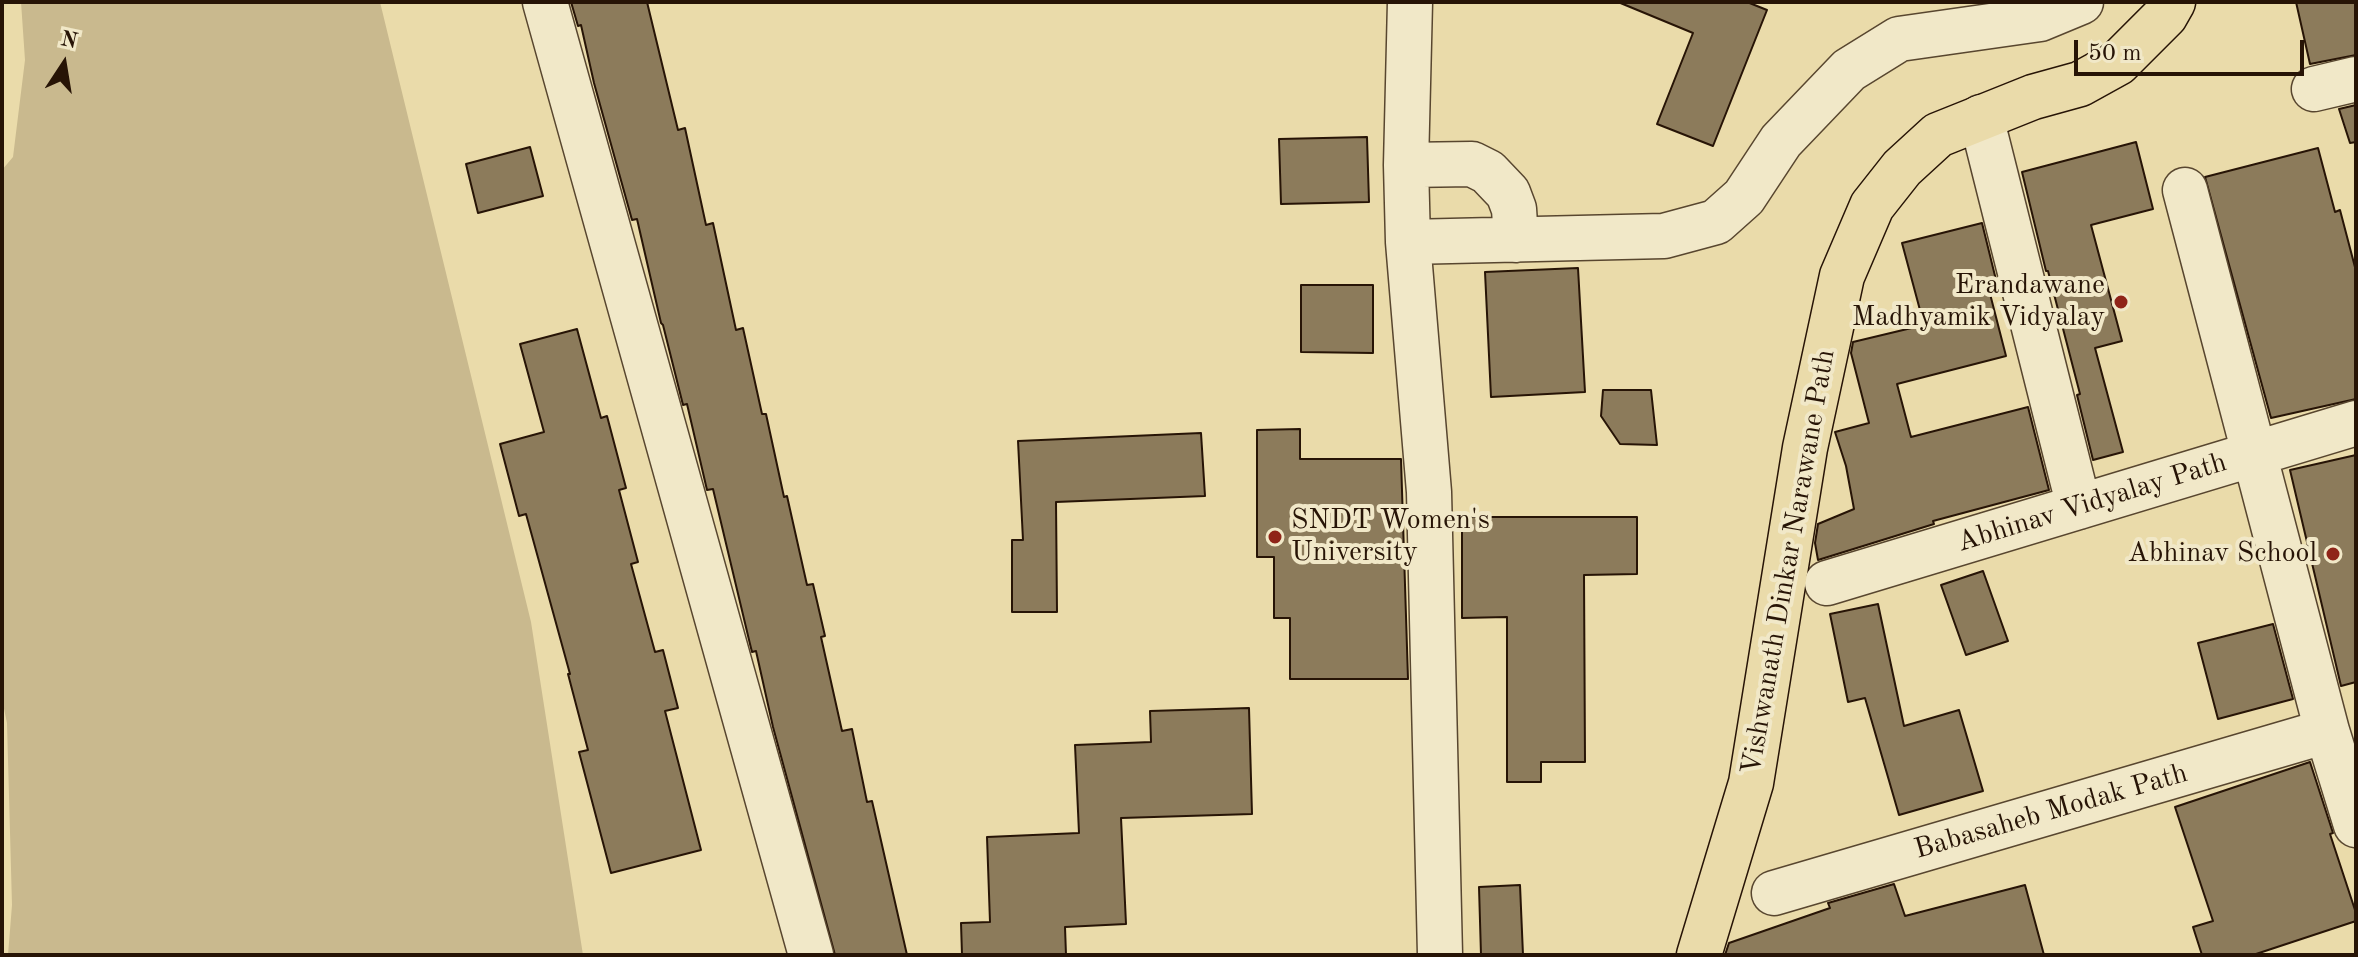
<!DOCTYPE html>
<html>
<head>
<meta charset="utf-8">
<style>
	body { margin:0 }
	#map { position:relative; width:2358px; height:957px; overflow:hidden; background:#eadbaa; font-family:"Old Standard TT",serif }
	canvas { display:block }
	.frame { position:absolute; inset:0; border:4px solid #271406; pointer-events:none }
	.north { position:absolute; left:24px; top:24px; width:80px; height:80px; -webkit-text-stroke:6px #f1e8c8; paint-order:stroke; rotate:12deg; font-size:22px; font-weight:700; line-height:32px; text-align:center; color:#271406 }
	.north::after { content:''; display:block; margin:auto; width:28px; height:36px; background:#271406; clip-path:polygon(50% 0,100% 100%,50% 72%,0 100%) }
	.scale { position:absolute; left:2074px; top:40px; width:230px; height:36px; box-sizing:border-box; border:4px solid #271406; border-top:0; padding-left:10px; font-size:24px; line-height:28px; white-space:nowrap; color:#271406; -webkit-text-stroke:6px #f1e8c8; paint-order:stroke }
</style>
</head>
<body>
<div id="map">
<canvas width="2358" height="957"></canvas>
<div class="frame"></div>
<div class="north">N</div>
<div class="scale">50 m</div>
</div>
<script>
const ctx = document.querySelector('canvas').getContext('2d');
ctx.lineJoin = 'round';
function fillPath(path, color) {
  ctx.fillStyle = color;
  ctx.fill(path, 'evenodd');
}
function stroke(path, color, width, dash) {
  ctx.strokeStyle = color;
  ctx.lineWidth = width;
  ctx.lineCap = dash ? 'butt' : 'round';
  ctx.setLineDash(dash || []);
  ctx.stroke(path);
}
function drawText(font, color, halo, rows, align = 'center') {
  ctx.font = font + ' "Old Standard TT",serif';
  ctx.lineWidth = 8;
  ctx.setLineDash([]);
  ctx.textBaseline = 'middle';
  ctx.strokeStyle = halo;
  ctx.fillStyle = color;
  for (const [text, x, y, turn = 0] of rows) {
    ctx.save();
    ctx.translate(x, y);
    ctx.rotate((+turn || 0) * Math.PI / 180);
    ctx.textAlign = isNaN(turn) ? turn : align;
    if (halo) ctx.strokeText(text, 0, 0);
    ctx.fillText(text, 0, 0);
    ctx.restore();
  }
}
fillPath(new Path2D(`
	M21,2H380L531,622L583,955H8L12,905L7,723L2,699V170L13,157L25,60Z`), '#c9b98e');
const building = new Path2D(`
	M571,2H647L678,130L685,128L706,225L713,223L736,330L743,328L762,414H766L784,497L787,496L807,585L813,584L825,636L821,637L842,731L852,729L867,802L872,801L907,955H835L773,727L756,651L752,652L750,644L713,489L707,490L687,404L683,405L663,325L661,323L637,219L632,220L594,83L581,25L578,26Z
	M1618,2H1747L1767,10L1713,146L1657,124L1693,33Z
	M2296,2H2356V55L2310,64Z
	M2356,105V142L2350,143L2339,109Z
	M1367,137L1369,202L1281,204L1279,139Z
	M2136,142L2153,209L2091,225L2122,341L2095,348L2123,452L2093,460L2077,395L2080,394L2048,271H2046L2022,172Z
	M530,147L543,196L478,213L466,164Z
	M2318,148L2335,212L2340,210L2356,271V399L2271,418L2205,177Z
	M1982,223L1997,284L1988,286L2006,356L1897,384L1911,437L2028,407L2049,490L1933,521L1934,524L1818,560L1815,543L1818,524L1854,509L1846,466L1835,432L1869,423L1851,353L1853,342L1924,325L1902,243Z
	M1578,268L1585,392L1491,397L1485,272Z
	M1301,285H1373V353L1301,352Z
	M577,329L601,418L607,416L626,488L619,490L638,562L631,564L655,652L663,650L678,708L665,711L701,850L611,873L579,752L588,750L568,674H570L526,514L519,516L500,444L544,432L520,344Z
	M1603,390H1651L1657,445L1620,444L1601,416Z
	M1300,429V459H1401L1408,679H1290V618H1274V557H1257V430Z
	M1201,433L1205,496L1056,502L1057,612H1012V540H1023L1018,441Z
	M2356,455V682L2341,686L2290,470Z
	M1462,517H1637V574L1584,575L1585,762H1541V782H1507V617L1462,618Z
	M1983,571L2008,641L1966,655L1941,585Z
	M1878,604L1904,726L1959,710L1983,791L1899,815L1865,698L1848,702L1830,614Z
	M2273,624L2293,699L2218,719L2198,643Z
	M1249,708L1252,814L1121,818L1126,924L1065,927L1066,955H962L961,923L990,922L987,837L1079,833L1075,745L1151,742L1150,711Z
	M2310,762L2333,833L2330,834L2356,913V921L2253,955H2202L2193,927L2213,921L2175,807Z
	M1894,884L1905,916L2025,885L2044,955H1725L1729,943L1830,908L1828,903Z
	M1520,885L1523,955H1481L1479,887Z`);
fillPath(building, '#8c7b5b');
stroke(building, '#271406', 2);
const minor = new Path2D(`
	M545,2L811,955
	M1410,2L1406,165L1408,242L1429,492L1440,955
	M2314,89L2356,79
	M1981,117L2079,507
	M1406,165L1472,164L1488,172L1508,193L1514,209L1516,240
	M2185,190L2327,731L2356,825
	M1408,242L1664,236L1716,222L1744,197L1781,141L1849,70L1899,39L2040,19L2081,2
	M1827,583L2356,423
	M1774,893L2327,731`);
const major = new Path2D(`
	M1699,955L1751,783L1805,448L1842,276L1872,206L1902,168L1938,135L2033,97L2080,84L2118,63L2165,16L2173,2`);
stroke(minor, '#58462f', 47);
stroke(major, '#271406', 47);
stroke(minor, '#f1e8c8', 44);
stroke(major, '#eadbaa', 44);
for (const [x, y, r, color] of [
	[2121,302,8,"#8f2418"],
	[1275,537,8,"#8f2418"],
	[2333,554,8,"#8f2418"]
]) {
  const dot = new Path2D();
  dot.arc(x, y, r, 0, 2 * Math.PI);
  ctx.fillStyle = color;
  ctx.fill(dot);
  stroke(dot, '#f1e8c8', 3);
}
drawText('28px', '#271406', '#f1e8c8', [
	["Erandawane",2105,286],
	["Madhyamik Vidyalay",2105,318],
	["SNDT Women's",1291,521,"left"],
	["University",1291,553,"left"],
	["Abhinav School",2317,554]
], 'right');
drawText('28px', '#271406', '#f1e8c8', [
	["Abhinav Vidyalay Path",2092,503,-17],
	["Vishwanath Dinkar Narawane Path",1789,562,-80],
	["Babasaheb Modak Path",2051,812,-16]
]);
</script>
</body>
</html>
